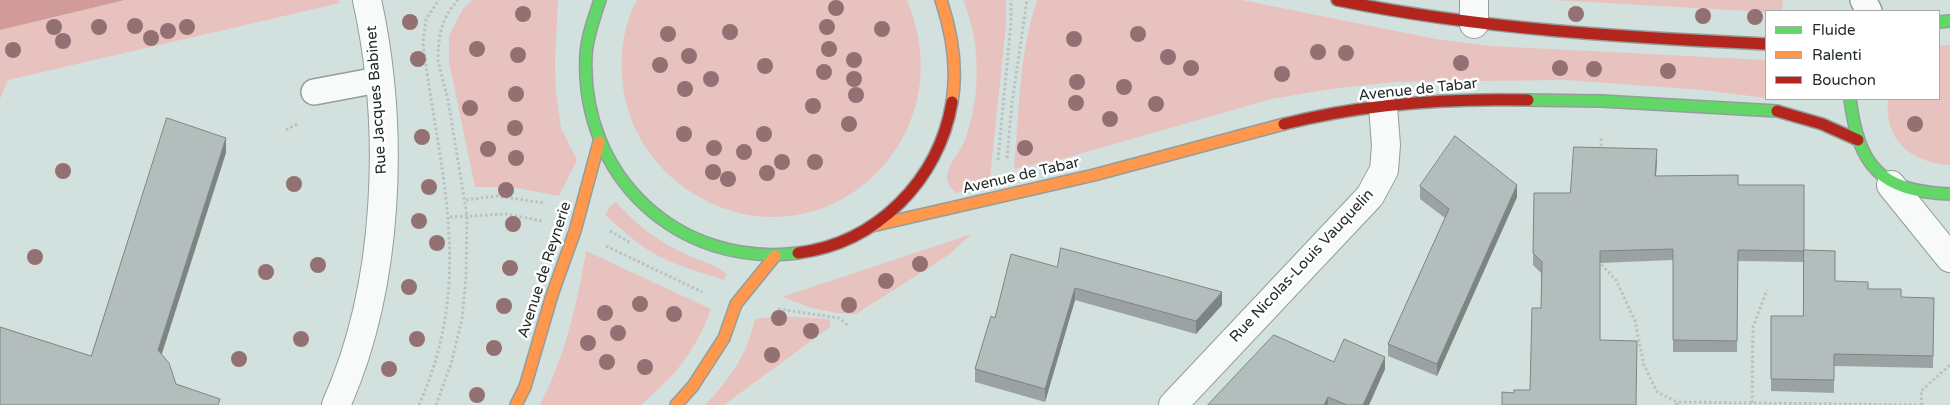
<!DOCTYPE html>
<html>
<head>
<meta charset="utf-8">
<style>
	body { margin:0 }
	#map { position:relative; width:1950px; height:405px; overflow:hidden; background:#d3e1de; font-family:"Varela Round",sans-serif }
	canvas { display:block }
	.legend { position:absolute; left:1765px; top:10px; width:175px; height:90px; box-sizing:border-box; background:#fff; border:1px solid #a6aaa9; margin:0; padding:6px 9px; list-style:none; font-size:15px; color:#212b29 }
	.legend li { display:flex; align-items:center; gap:10px; height:25px }
	.legend b { width:25px; border:1px solid #a6aaa9 }
</style>
</head>
<body>
<div id="map">
<canvas width="1950" height="405"></canvas>
<ul class="legend">
<li><b style="height:6px;background:#63d668"></b>Fluide</li>
<li><b style="height:6px;background:#ff974d"></b>Ralenti</li>
<li><b style="height:6px;background:#b3261e"></b>Bouchon</li>
</ul>
</div>
<script>
const ctx = document.querySelector('canvas').getContext('2d');
ctx.lineJoin = 'round';
function fillPath(path, color) {
  ctx.fillStyle = color;
  ctx.fill(path, 'evenodd');
}
function stroke(path, color, width, dash) {
  ctx.strokeStyle = color;
  ctx.lineWidth = width;
  ctx.lineCap = dash ? 'butt' : 'round';
  ctx.setLineDash(dash || []);
  ctx.stroke(path);
}
function drawText(font, color, halo, rows, align = 'center') {
  ctx.font = font + ' "Varela Round",sans-serif';
  ctx.lineWidth = 5;
  ctx.setLineDash([]);
  ctx.textBaseline = 'middle';
  ctx.strokeStyle = halo;
  ctx.fillStyle = color;
  for (const [text, x, y, turn = 0] of rows) {
    ctx.save();
    ctx.translate(x, y);
    ctx.rotate((+turn || 0) * Math.PI / 180);
    ctx.textAlign = isNaN(turn) ? turn : align;
    if (halo) ctx.strokeText(text, 0, 0);
    ctx.fillText(text, 0, 0);
    ctx.restore();
  }
}
fillPath(new Path2D(`
	M125,0H339L340,3L8,80L0,99V30Z
	M472,0H558L555,62L556,92L561,128L577,160L559,196L512,187H475L449,62V35L463,9Z
	M637,0H907C969,147 810,279 682,186C657,167 638,141 628,110C618,75 619,33 637,0Z
	M963,0H1006V25L990,178L983,186L956,193C951,188 947,185 947,177C948,162 960,153 965,140C981,96 981,43 963,0Z
	M1037,0H1242L1436,39L1491,46L1766,60V98L1703,90L1566,80L1395,82L1331,89L1271,99L1062,159L1014,169C1019,114 1019,53 1037,0Z
	M1553,0H1783L1782,11L1766,12Z
	M1939,45H1950V165H1947C1909,161 1884,139 1888,99H1939Z
	M616,202C635,223 656,240 681,252C697,260 713,263 727,274L724,280C700,272 673,265 651,252C634,241 620,228 605,215L610,206Z
	M972,234L947,256L856,314L837,313L812,308L782,297Z
	M586,251L711,309C696,351 674,377 641,405H540C565,356 577,305 586,251Z
	M780,316L830,319V327L724,405H705C730,379 747,355 755,319Z`), '#e8c2bf');
fillPath(new Path2D(`
	M0,0H125L0,30Z`), '#d19b99');
const lane = new Path2D(`
	M1863,0L1869,11
	M314,92L378,80`);
const street = new Path2D(`
	M1474,0V24
	M1891,185L1950,258
	M336,405C390,285 395,127 367,0
	M1173,405L1370,196L1384,170L1386,145L1383,107`);
const fast = new Path2D(`
	M600,0C594,18 587,37 586,55C580,176 678,268 798,253
	M1939,22L1950,21
	M1850,99C1859,167 1880,191 1950,194
	M1528,100L1601,101L1777,111`);
const slow = new Path2D(`
	M941,0C952,33 958,67 952,102
	M872,226L1094,175L1284,124
	M516,405L525,387L552,295L575,231L599,142
	M676,405L693,386L724,338L736,304L775,256`);
const jam = new Path2D(`
	M1337,0C1479,29 1622,37 1766,44
	M1777,111L1822,124L1858,140
	M1284,124C1362,104 1447,98 1528,100
	M798,253C877,243 939,180 952,102`);
stroke(lane, '#939e9c', 28);
stroke(street, '#939e9c', 30);
stroke(fast, '#939e9c', 14);
stroke(slow, '#939e9c', 14);
stroke(jam, '#939e9c', 14);
stroke(new Path2D(`
	M286,130L299,123
	M1601,151V137
	M1007,158L1012,103L1027,0
	M998,160L1011,22V0
	M466,200L496,196L545,203
	M450,217L506,214L542,221
	M610,231L631,243
	M606,246L702,292
	M1600,260V263L1616,280L1635,321L1644,365L1657,392L1677,402
	M778,309L839,318L849,326
	M1752,403L1753,327L1767,290
	M419,405C476,277 439,173 423,43L426,19L439,0
	M436,405L451,364L462,319L466,278L467,216L448,100L438,61C438,36 441,19 458,0
	M1677,405V402L1922,405
	M1922,405L1921,391L1950,365`), '#bcc0bf', 3, [2.5, 2.5]);
stroke(lane, '#f8fafa', 25);
stroke(street, '#f8fafa', 28);
stroke(fast, '#63d668', 11);
stroke(slow, '#ff974d', 11);
stroke(jam, '#b3261e', 11);
ctx.fillStyle = '#937072';
for (const [x, y] of [
	[836,8],
	[523,14],
	[1576,14],
	[1703,16],
	[1755,17],
	[410,22],
	[135,26],
	[54,27],
	[99,27],
	[187,27],
	[827,27],
	[882,29],
	[168,31],
	[730,32],
	[668,34],
	[1138,34],
	[151,38],
	[1074,39],
	[63,41],
	[477,49],
	[829,49],
	[13,50],
	[1318,52],
	[1346,53],
	[518,55],
	[689,56],
	[1168,57],
	[418,59],
	[854,60],
	[1461,63],
	[660,65],
	[765,66],
	[1191,68],
	[1560,68],
	[1594,69],
	[1668,71],
	[824,72],
	[1282,74],
	[711,79],
	[854,79],
	[1077,82],
	[1124,87],
	[685,89],
	[516,94],
	[856,95],
	[1076,103],
	[1156,104],
	[813,106],
	[470,108],
	[1110,119],
	[849,124],
	[1915,124],
	[515,128],
	[684,134],
	[764,134],
	[422,137],
	[714,148],
	[1025,148],
	[488,149],
	[744,152],
	[516,158],
	[782,162],
	[815,162],
	[63,171],
	[713,172],
	[767,173],
	[728,179],
	[294,184],
	[429,187],
	[506,190],
	[419,221],
	[513,224],
	[437,243],
	[35,257],
	[920,264],
	[318,265],
	[510,268],
	[266,272],
	[886,281],
	[409,287],
	[640,304],
	[849,305],
	[504,306],
	[605,313],
	[674,314],
	[779,318],
	[811,331],
	[618,333],
	[301,339],
	[417,339],
	[588,343],
	[494,348],
	[772,355],
	[239,359],
	[607,362],
	[645,367],
	[389,369],
	[477,395]
]) {
  ctx.beginPath();
  ctx.arc(x, y, 8, 0, 2 * Math.PI);
  ctx.fill();
}
fillPath(new Path2D(`
	M1657,161L1656,176L1738,185L1835,281L1901,297L1934,298L1933,368L1834,366V393L1771,391V316H1803L1804,262L1738,261L1737,352H1673V260L1600,263V340L1636,405L1514,393L1530,390L1541,308V273L1533,265L1534,193H1570Z
	M1420,186L1517,197L1437,376L1388,356V344L1445,218L1420,199Z
	M1057,267L1222,305L1196,334L1075,300L1045,402L975,382V369L995,318Z
	M1334,362L1385,369L1369,405H1208Z`), '#9aa3a2');
fillPath(new Path2D(`
	M226,138V153L158,366V350Z
	M1657,149V161L1655,187V176Z
	M1517,185V197L1437,376V364Z
	M1075,288V300L1045,402V389Z
	M1222,292V305L1196,334V321Z
	M1385,357V369L1369,405H1363Z
	M1328,397V405H1324Z`), '#7d8584');
const building = new Path2D(`
	M167,118L226,138L158,350L169,363L176,384L220,399L218,405H0V327L91,356Z
	M1455,136L1517,185L1437,364L1388,344L1449,209L1420,186Z
	M1574,147L1657,149L1655,176L1738,175V185H1804V251L1738,250L1737,341L1673,340V249L1600,251V340L1637,341L1636,405H1502V392L1514,393V390H1530L1532,308H1541L1542,262L1533,253L1534,193H1570Z
	M1061,248L1222,292L1196,321L1075,288L1045,389L975,369L991,316L995,318L1011,254L1057,267Z
	M1804,250L1835,251V281L1868,282V289H1901V297L1934,298L1933,356L1834,354V380L1771,379V316H1803Z
	M1274,335L1334,362L1344,339L1385,357L1363,405H1347L1328,397L1324,405H1208Z`);
fillPath(building, '#b3bebc');
stroke(building, '#7d8584', 1);
drawText('15px', '#212b29', '#fff', [
	["Avenue de Tabar",1418,90,-6],
	["Rue Jacques Babinet",377,100,-94],
	["Avenue de Tabar",1021,176,-13],
	["Rue Nicolas-Louis Vauquelin",1302,266,-47],
	["Avenue de Reynerie",545,270,-72]
]);
</script>
</body>
</html>
